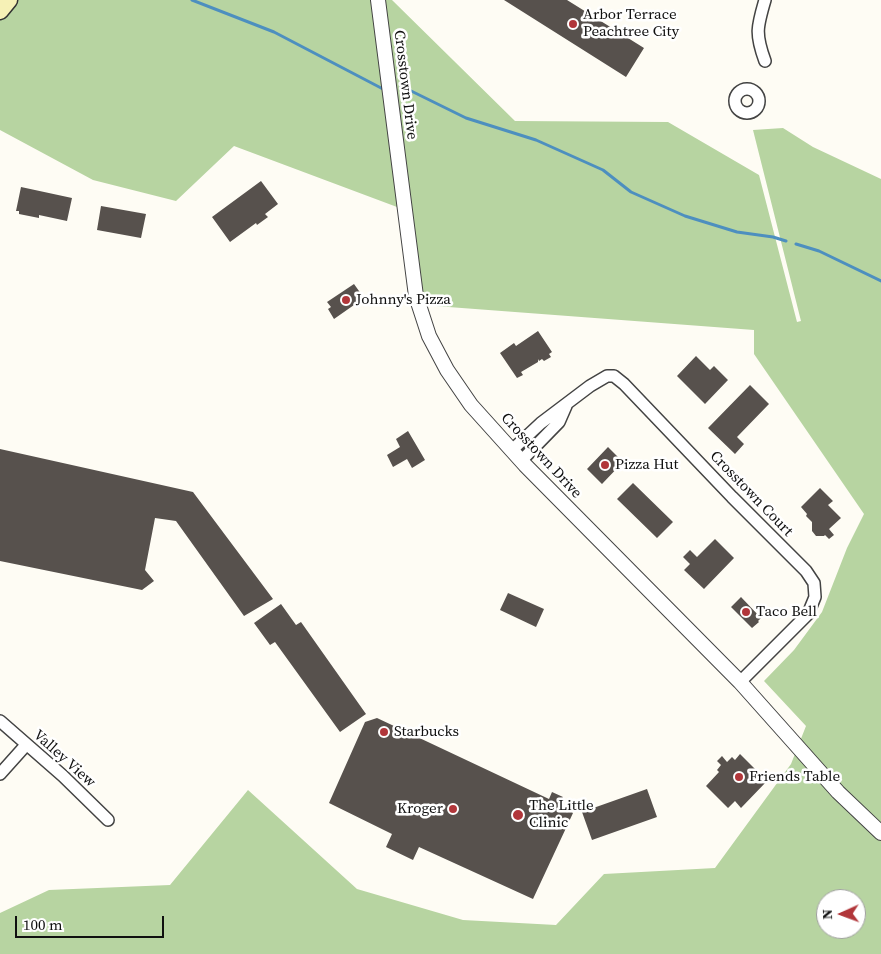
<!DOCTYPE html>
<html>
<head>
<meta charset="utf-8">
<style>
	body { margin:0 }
	#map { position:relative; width:881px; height:954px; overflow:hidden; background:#fefcf4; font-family:"Source Serif 4",serif }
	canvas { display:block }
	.north { position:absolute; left:816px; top:889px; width:50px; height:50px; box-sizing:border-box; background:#fff; border:1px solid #9f9f9f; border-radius:50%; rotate:268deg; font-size:14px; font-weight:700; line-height:20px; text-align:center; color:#101010 }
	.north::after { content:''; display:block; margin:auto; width:18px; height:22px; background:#b1363a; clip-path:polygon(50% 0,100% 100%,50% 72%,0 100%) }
	.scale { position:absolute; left:15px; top:916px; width:149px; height:22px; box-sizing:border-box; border:2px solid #101010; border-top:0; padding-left:6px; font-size:15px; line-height:18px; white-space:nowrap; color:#101010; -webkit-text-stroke:4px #fff; paint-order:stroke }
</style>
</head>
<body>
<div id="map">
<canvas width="881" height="954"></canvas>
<div class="north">N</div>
<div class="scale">100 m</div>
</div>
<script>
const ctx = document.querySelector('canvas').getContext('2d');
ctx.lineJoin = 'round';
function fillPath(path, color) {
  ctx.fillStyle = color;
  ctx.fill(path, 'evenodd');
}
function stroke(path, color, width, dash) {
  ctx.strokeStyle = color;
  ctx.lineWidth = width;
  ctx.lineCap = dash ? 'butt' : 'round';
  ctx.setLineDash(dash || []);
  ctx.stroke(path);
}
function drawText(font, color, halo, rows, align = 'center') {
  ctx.font = font + ' "Source Serif 4",serif';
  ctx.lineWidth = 5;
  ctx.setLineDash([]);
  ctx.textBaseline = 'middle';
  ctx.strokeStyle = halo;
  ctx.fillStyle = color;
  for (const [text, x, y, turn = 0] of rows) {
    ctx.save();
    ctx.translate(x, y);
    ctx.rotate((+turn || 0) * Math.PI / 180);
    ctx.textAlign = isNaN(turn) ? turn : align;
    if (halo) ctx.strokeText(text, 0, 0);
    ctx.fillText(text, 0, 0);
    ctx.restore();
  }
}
fillPath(new Path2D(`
	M0,0H392L515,121L668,122L759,175L797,322L801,321L753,130L783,128L813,147L881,179V954H0V913L49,890L170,885L248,790L357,889L463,920L556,925L604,874L715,868L791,764L806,726L764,681L794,650L822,612L847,548L864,514L754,354V330L422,305L397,207L234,146L176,201L93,180L0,130ZM826,899H856V929H826Z`), '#b7d4a1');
stroke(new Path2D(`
	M192,0L274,32L383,89
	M401,86L466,118L536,140L603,170L631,192L685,216L737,232L773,237L786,241
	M796,244L819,251L881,281`), '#4d8fbf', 3);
fillPath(new Path2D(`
	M504,0H567L644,48L626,77Z
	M261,181L278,204L265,214L268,217L257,225L256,223L230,242L212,217Z
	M21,187L72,198L67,221L39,215V218L19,214V211H16Z
	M101,206L146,214L141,238L97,230Z
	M354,284L364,298L334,319L328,309L331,307L327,302Z
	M538,331L552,352L549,354L551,357L544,361L542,359L539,361L538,359V362L521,372L523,375L517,378L500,353L514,343L516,346Z
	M696,356L710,370L714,366L728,380L705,404L677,376Z
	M750,385L769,404L737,437L744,444L735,454L708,428Z
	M408,431L425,460L412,468L407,459L393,467L387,455L400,447L396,439Z
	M608,447L623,462L602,484L587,469Z
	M0,449L193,492L273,599L244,616L176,521L155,518L145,570L154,581L142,590L0,561Z
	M633,483L673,522L657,538L617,499Z
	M820,488L833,501L828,505L841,518L829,529L834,535L829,539L825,535L824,536H816L812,531V522L806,516L807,514L801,507Z
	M715,539L734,558L704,589L684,570L690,564L683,557L690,550L697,557Z
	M508,593L544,609L536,627L500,610Z
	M741,597L761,618L758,621L759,622L752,628L731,607Z
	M281,604L296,625L301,622L366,714L340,732L275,642L270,645L254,623Z
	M377,718L549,799L552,792L563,797L559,804L573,813L533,899L419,847L413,860L386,847L392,834L329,803L365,722Z
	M740,754L767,781L741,808L735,801L728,808L706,786L719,772L717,770L721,765L717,761L722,756L727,762L732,757L735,760Z
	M647,789L657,817L592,840L582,812Z`), '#57514d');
const minor = new Path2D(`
	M765,61C755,34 757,27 765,0
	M735 101a12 12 0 1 1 24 0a12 12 0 1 1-24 0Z
	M512,450L541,423L590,386L607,376H614L624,384L732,497L806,571L814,583L815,597L808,614L740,682
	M521,461L559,422L566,406
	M0,721L63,776L108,820
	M0,774L26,745`);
const tertiary = new Path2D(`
	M378,0L416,296L429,336L447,370L471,405L525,465L740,682L838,792L881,833`);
const secondary = new Path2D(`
	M0,11L9,0`);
stroke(minor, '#434343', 14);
stroke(tertiary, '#434343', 16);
stroke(secondary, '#323232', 19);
stroke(minor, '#fff', 11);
stroke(tertiary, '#fff', 14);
stroke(secondary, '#f6f1b6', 16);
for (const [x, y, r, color] of [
	[573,24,5,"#b1363a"],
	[346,300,5,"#b1363a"],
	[605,465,5,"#b1363a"],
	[746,612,5,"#b1363a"],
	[384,732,5,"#b1363a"],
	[739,777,5,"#b1363a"],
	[453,809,5,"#b1363a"],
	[518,815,6,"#b1363a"]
]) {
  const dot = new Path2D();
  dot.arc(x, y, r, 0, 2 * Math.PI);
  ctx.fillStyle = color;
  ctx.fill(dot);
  stroke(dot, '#fff', 2);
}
drawText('15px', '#101010', '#fff', [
	["Arbor Terrace",583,15],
	["Peachtree City",583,32],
	["Johnny's Pizza",356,300],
	["Pizza Hut",615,465],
	["Taco Bell",756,612],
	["Starbucks",394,732],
	["Friends Table",749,777],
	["The Little",529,806],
	["Clinic",529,823],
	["Kroger",443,809,"right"]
], 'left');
drawText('15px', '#101010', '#fff', [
	["Crosstown Drive",405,85,83],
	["Crosstown Drive",541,456,47],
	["Crosstown Court",751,494,46],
	["Valley View",64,759,42]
]);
</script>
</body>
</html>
